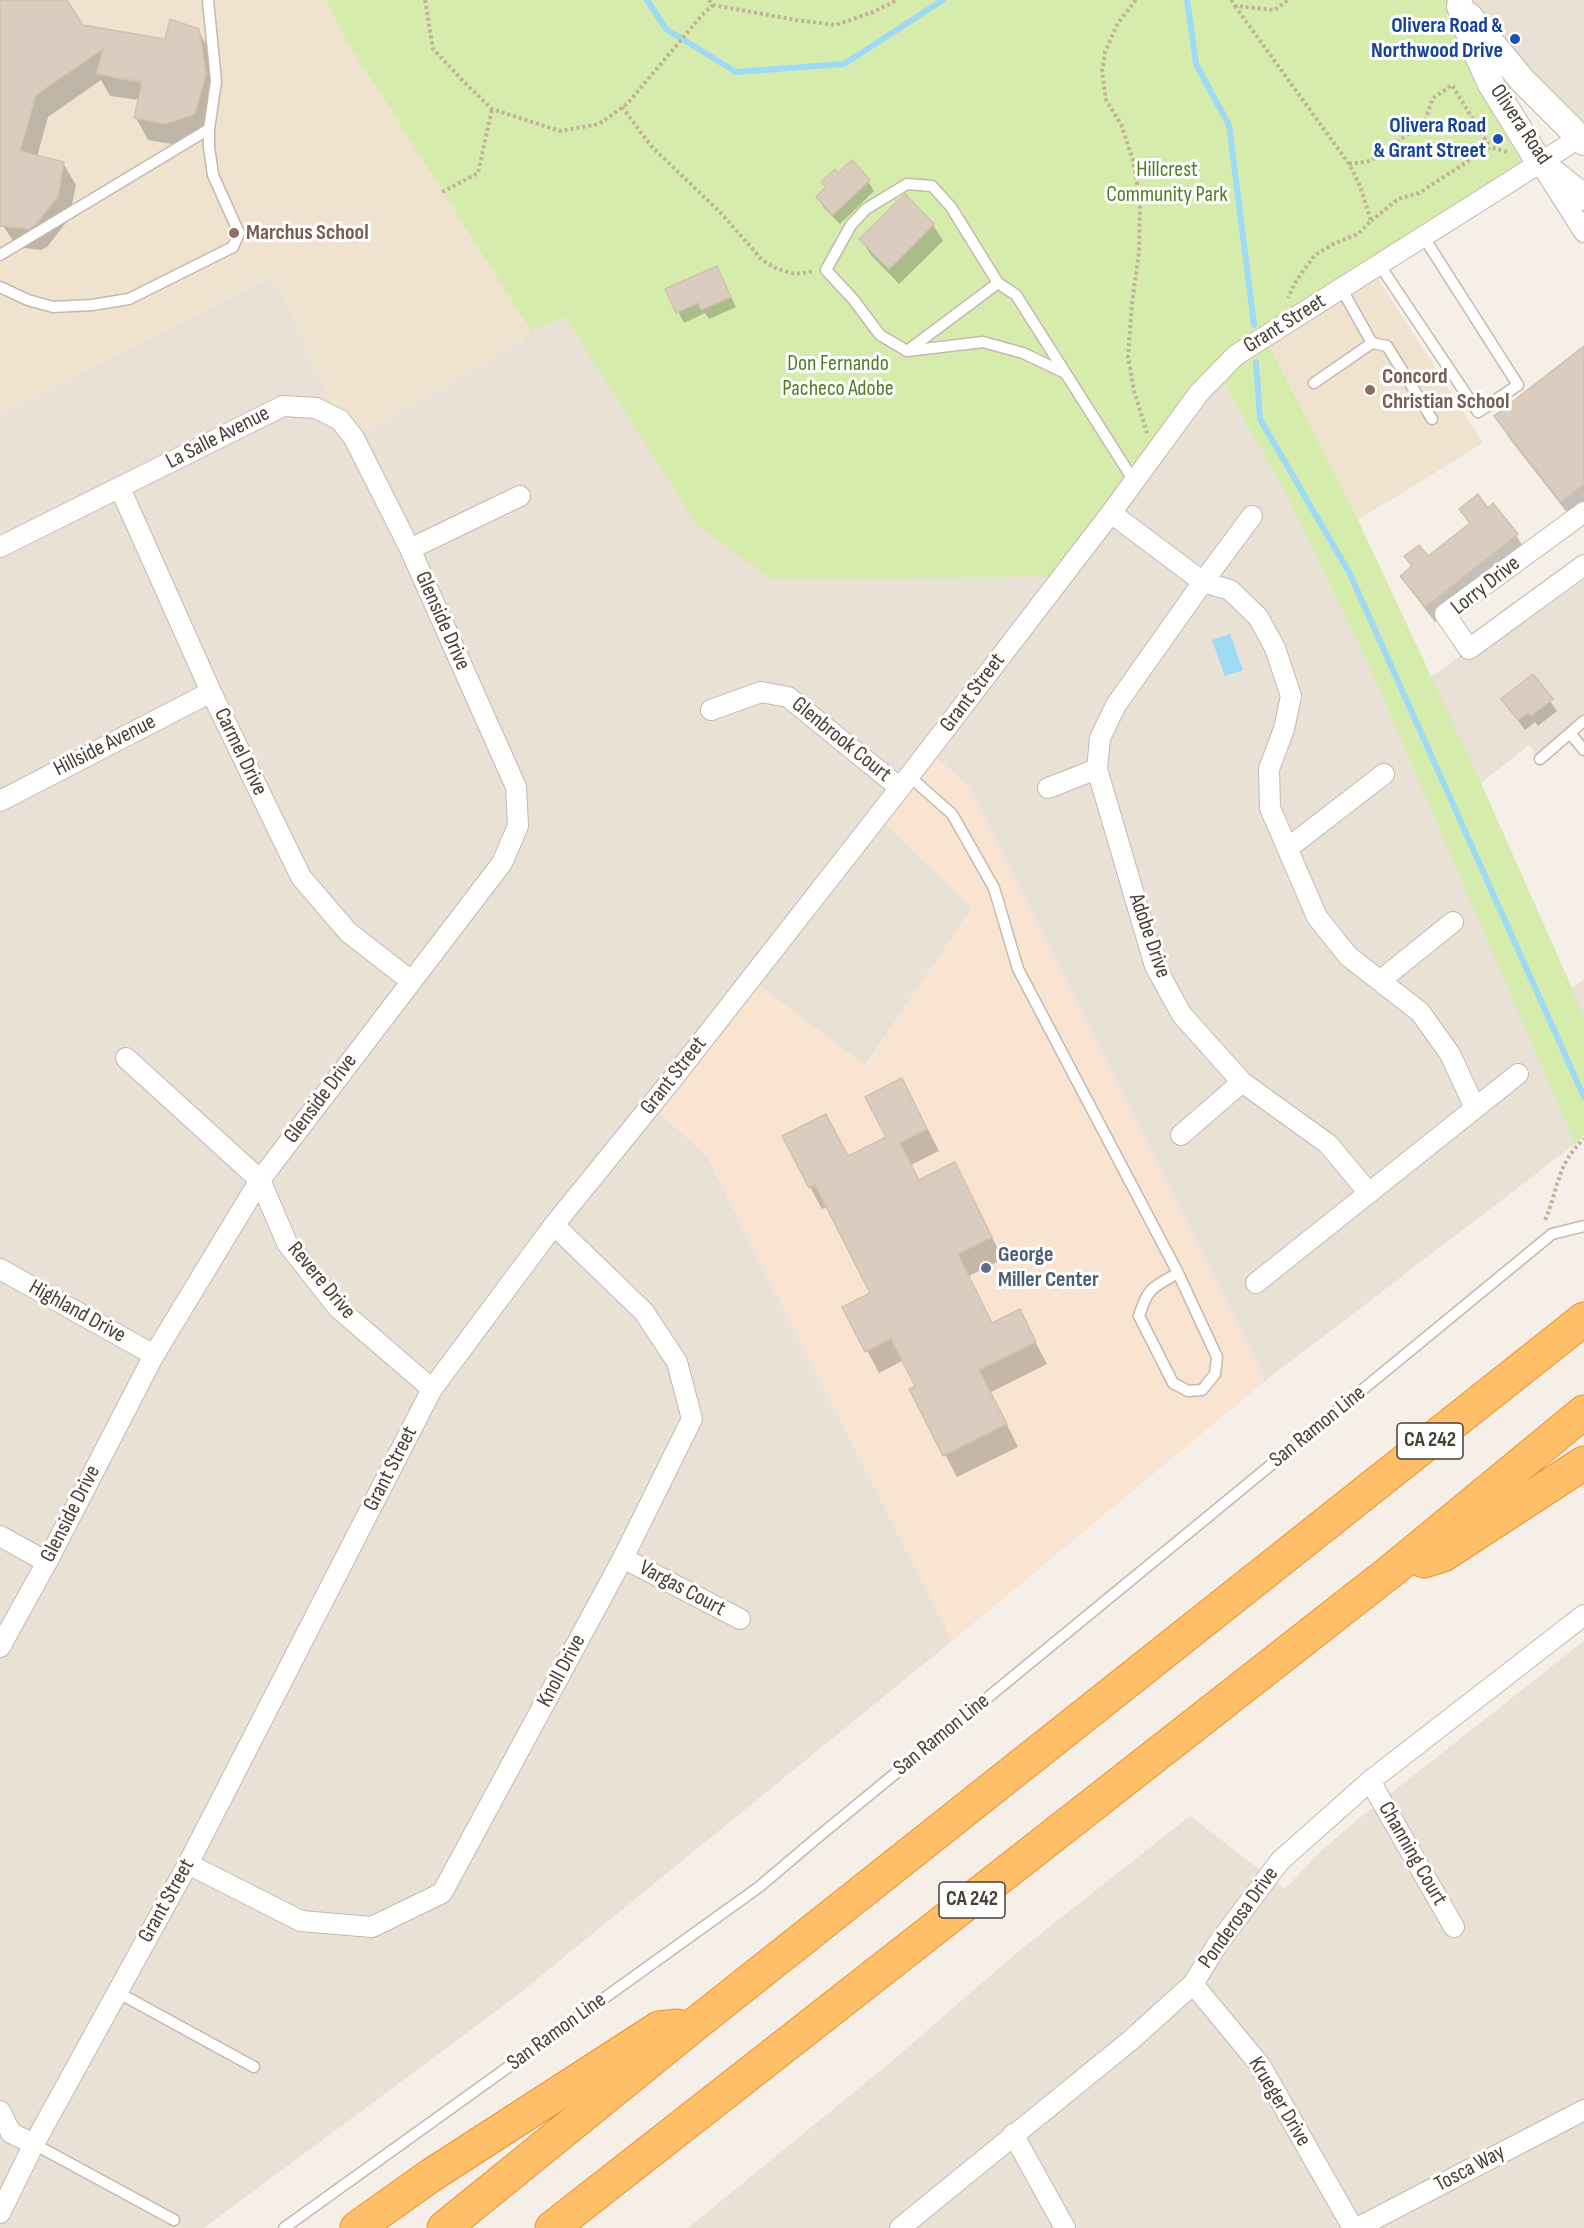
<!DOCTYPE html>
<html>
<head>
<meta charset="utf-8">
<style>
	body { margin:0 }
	canvas { display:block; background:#f5efe7 }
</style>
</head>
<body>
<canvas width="1584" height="2228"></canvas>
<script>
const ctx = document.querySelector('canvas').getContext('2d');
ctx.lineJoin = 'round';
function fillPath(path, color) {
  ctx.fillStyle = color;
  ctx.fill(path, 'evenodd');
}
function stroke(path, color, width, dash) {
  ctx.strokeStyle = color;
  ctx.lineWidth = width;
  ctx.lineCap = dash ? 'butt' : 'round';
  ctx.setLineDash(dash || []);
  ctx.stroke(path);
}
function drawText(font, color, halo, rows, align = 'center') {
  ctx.font = font + ' "Sofia Sans Condensed",sans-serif';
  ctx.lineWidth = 6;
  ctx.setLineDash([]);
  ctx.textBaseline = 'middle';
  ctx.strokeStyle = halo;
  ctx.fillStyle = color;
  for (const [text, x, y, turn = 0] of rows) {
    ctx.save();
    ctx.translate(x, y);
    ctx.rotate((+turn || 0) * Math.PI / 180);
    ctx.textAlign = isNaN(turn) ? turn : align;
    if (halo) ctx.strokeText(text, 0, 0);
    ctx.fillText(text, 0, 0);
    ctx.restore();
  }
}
fillPath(new Path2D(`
	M1456,0H1584V135Z
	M274,275L340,420L520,342L531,331L565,317L697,525L1218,373L1284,490L1369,665L1575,1144L1265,1381L968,787L929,751L878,816L972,908L865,1066L750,978L651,1105L707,1156L952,1641L515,1997L204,2228H0V414Z
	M1584,565V721L1540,759L1529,745L1481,783L1431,677Z
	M1584,979V1020L1572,988Z
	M1584,1641V2228H688L892,2061L1020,1950L1190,1816L1285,1889L1317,1855L1352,1824Z`), '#e9e1d5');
fillPath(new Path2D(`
	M929,750L968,787L1265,1381L952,1641L707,1156L651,1105L750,978L866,1066L972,908L878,816Z`), '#f8e4d1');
fillPath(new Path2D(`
	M0,0H326L339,28L531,331L520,341L354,438L340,420L273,275L0,414Z
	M1372,269L1483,443L1358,520L1265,337Z`), '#efe3d0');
fillPath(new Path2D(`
	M326,0H1456L1539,162L1265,337L1358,520L1481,783L1572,988L1584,1020V1135L1575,1144L1369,665L1284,490L1219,374L1062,576L773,580L697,525L565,317L531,331L339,28Z`), '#d5ecad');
fillPath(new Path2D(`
	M1230,634L1243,670L1225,676L1212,640Z`), '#9fdaf5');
fillPath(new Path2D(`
	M0,0H65L82,26L166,41L198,30L211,53L218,96L207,135L178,145L148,140L136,118L140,100L110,96L101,80L48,117L37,157L63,163L76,185L69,219L47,247L41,250L17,247L0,221ZM113,75L150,82V84L113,78Z
	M838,175L868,181L874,191L840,224L824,208L818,197L827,189L823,182Z
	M933,225L943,241L899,284L871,255L861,239Z
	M716,267L736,307L709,319L705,313L684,323L667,290Z
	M1584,348V515L1575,523L1509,438L1496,416Z
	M1461,509L1488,510L1516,535L1526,551L1435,622L1412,592L1402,576L1413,568L1406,557L1428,558L1470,525Z
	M1533,677L1557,711L1538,726L1535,722L1525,730L1503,700Z
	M914,1102L939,1151L911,1165L920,1182L966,1186L1003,1259L969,1276L993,1324L1019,1311L1047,1364L991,1392L1018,1447L957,1477L911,1390L917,1387L904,1360L879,1373L844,1307L872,1294L828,1206L822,1209L810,1187L826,1116L848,1157L888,1137Z`), '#0003');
stroke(new Path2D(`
	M647,0L666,29L736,72L844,64L943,0
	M1187,0L1196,64L1229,125L1254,325
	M1256,362L1260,419L1350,574L1584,1097`), '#9fdaf5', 6);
const building = new Path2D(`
	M0,0H67L83,25L165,39L170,19L199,29L206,74L195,114L165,124L134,118L142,82L96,74L103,49L36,95L20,151L64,162L58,197L35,225L29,229L0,226Z
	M852,160L870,180L833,215L816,197L826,187L821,182L835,169L838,173Z
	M905,194L934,224L889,269L859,239Z
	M717,266L731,297L701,310L698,303L676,313L665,289Z
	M1584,346V484L1561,502L1494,416Z
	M1478,494L1488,508L1493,503L1518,534L1425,607L1400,576L1412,566L1404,556L1419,545L1428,556L1470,523L1459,509Z
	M1533,674L1553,699L1531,716L1528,713L1518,720L1501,699Z
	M902,1078L927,1129L900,1143L919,1180L955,1162L992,1237L958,1254L992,1323L1020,1309L1036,1342L979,1370L1007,1424L943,1456L909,1389L915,1386L891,1339L865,1352L842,1307L870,1293L815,1185L809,1188L782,1136L826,1114L848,1156L886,1137L865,1097Z`);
fillPath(building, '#dacdbf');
stroke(building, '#d2c1ae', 1.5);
const service = new Path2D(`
	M0,255L209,129
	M1379,264L1478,412L1518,385L1423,236
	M998,283L907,351L983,342L1023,353L1065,373
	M0,287L28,300L53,307L92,305L129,299L233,247L239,233L213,175L209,147V129L216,81L208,0
	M1341,288L1372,343L1387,346L1432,419
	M907,351L880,335L853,299L826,270L851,225L866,209L907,184L932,186L951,207L998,283L1016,295L1134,481
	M1314,383L1372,343
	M1570,733L1584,750
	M1540,759L1584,721
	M909,776L952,814L994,888L1018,969L1178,1273L1217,1357L1215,1374L1202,1390L1188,1391L1173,1383L1139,1316C1148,1287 1152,1288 1178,1273
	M117,1992L254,2067
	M34,2144L174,2220
	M284,2228L759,1887L818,1837L1552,1234L1584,1226`);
const minor = new Path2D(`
	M1546,172L1584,232
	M120,488L211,692L301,877L348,932L411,981
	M1584,512L1445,614L1469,649L1584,565
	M1111,513L1203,582L1230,590L1258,617L1275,648L1291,696L1284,729L1269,769L1270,808L1317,917L1348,956L1420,1012L1450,1054L1475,1108
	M1252,516L1203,582L1116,705L1100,738L1097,769L1155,966L1182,1015L1242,1082L1328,1144L1369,1193
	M0,547L283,406L316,408L340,420L354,438L410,549L516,787L518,826L502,863L260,1180L154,1355L47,1562L0,1647
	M410,549L520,496
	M711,710L761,692L788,697L900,788
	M1048,788L1097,769
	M0,801L211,692
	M1288,848L1384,774
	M1381,980L1453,922
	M126,1058L260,1180L287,1243L338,1308L432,1389
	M1181,1135L1242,1082
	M0,1269L154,1355
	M1256,1283L1518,1074
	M0,1536L47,1562
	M623,1558L740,1619
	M1370,1781L1454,1927
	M188,1864L301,1921L372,1927L442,1893L623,1558L692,1419L677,1362L644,1312L554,1225
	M1193,1984L1260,2065L1353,2228
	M0,2111L11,2133L34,2144
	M1013,2134L1065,2228
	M0,2213L34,2144L188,1864L432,1389L554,1225L674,1077L900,788L1111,513L1199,393L1236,355L1584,135
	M900,2228L1131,2040L1193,1984L1217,1945L1280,1861L1370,1781L1584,1615
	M1357,2228L1584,2110`);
const tertiary = new Path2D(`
	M1460,6L1473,45L1491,84L1539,162L1584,197
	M1469,16L1523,81L1584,142`);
const motorway = new Path2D(`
	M1424,1561L1443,1555L1584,1463
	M357,2228L430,2176L659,2028L678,2026
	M444,2228L694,2025L1584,1319
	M552,2228L1391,1571L1584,1412`);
stroke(service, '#c4b9ac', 13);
stroke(minor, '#c4b9ac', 22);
stroke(tertiary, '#c4b9ac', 28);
stroke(motorway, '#e8932e', 35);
stroke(new Path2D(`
	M425,0L433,49L464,82L492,109L560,131L599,124L628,103L702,15L713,5
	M709,0L713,5L796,20L836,25L873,12L897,0
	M1136,0L1118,23L1105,52L1102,72L1106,100L1121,124L1133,160L1140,200L1139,252L1132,304L1128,356L1134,391L1147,433
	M1231,0L1235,6L1275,10L1288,0
	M1235,6L1349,164L1360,186L1371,221L1358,234L1333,244L1315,255L1296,281L1288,298
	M622,107L651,146L721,213L762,260L777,269L796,274L814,271
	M1349,164L1370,161L1424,123L1433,98L1452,85L1490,147
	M442,192L478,173L492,109
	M1371,221L1398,199L1419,193L1490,147L1507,152
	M1545,1220C1559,1188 1556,1165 1584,1139`), '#c4b199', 4, [3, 3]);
stroke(service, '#fff', 10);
stroke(minor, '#fff', 20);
stroke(tertiary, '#fff', 26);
stroke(motorway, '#ffbf68', 33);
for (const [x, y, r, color] of [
	[1515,39,6,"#1a4fb4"],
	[1498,139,6,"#1a4fb4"],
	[234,233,6,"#8d6e63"],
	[1370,390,6,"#8d6e63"],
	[986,1268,6,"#5c6f8a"]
]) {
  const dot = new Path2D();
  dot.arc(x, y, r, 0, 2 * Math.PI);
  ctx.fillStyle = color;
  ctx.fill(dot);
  stroke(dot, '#fff', 2);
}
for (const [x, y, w] of [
	[1430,1441,66],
	[972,1900,66]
]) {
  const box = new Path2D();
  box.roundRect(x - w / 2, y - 18, w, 36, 4.5);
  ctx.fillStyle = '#fff';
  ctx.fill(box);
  stroke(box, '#483f35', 1.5);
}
drawText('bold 21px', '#483f35', null, [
	["CA 242",1430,1441],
	["CA 242",972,1900]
]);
drawText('bold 22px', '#164399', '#fff', [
	["Olivera Road &",1503,26],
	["Northwood Drive",1503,51],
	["Olivera Road",1486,126],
	["& Grant Street",1486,151]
], 'right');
drawText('22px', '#483f35', '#fff', [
	["Olivera Road",1520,125,56],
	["Grant Street",1285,324,-32],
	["La Salle Avenue",218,438,-27],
	["Lorry Drive",1486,586,-38],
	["Glenside Drive",442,621,66],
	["Grant Street",973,693,-53],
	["Glenbrook Court",841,740,39],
	["Hillside Avenue",105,746,-27],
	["Carmel Drive",240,752,64],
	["Adobe Drive",1149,936,71],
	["Grant Street",674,1076,-52],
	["Glenside Drive",321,1099,-53],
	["Revere Drive",321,1281,50],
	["Highland Drive",77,1312,29],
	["San Ramon Line",1318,1427,-39],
	["Grant Street",391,1469,-63],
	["Glenside Drive",71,1514,-63],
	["Vargas Court",682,1589,28],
	["Knoll Drive",562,1671,-62],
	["San Ramon Line",942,1735,-39],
	["Channing Court",1412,1854,60],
	["Grant Street",167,1901,-61],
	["Ponderosa Drive",1239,1918,-54],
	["San Ramon Line",557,2032,-36],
	["Krueger Drive",1279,2102,59],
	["Tosca Way",1470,2169,-28]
]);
drawText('22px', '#4e7e24', '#fff', [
	["Hillcrest",1167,170],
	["Community Park",1167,195],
	["Don Fernando",838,364],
	["Pacheco Adobe",838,389]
]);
drawText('bold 22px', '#785e54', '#fff', [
	["Marchus School",246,233],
	["Concord",1382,377],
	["Christian School",1382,402]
], 'left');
drawText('bold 22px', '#4e5e75', '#fff', [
	["George",998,1255],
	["Miller Center",998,1280]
], 'left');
</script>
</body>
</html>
